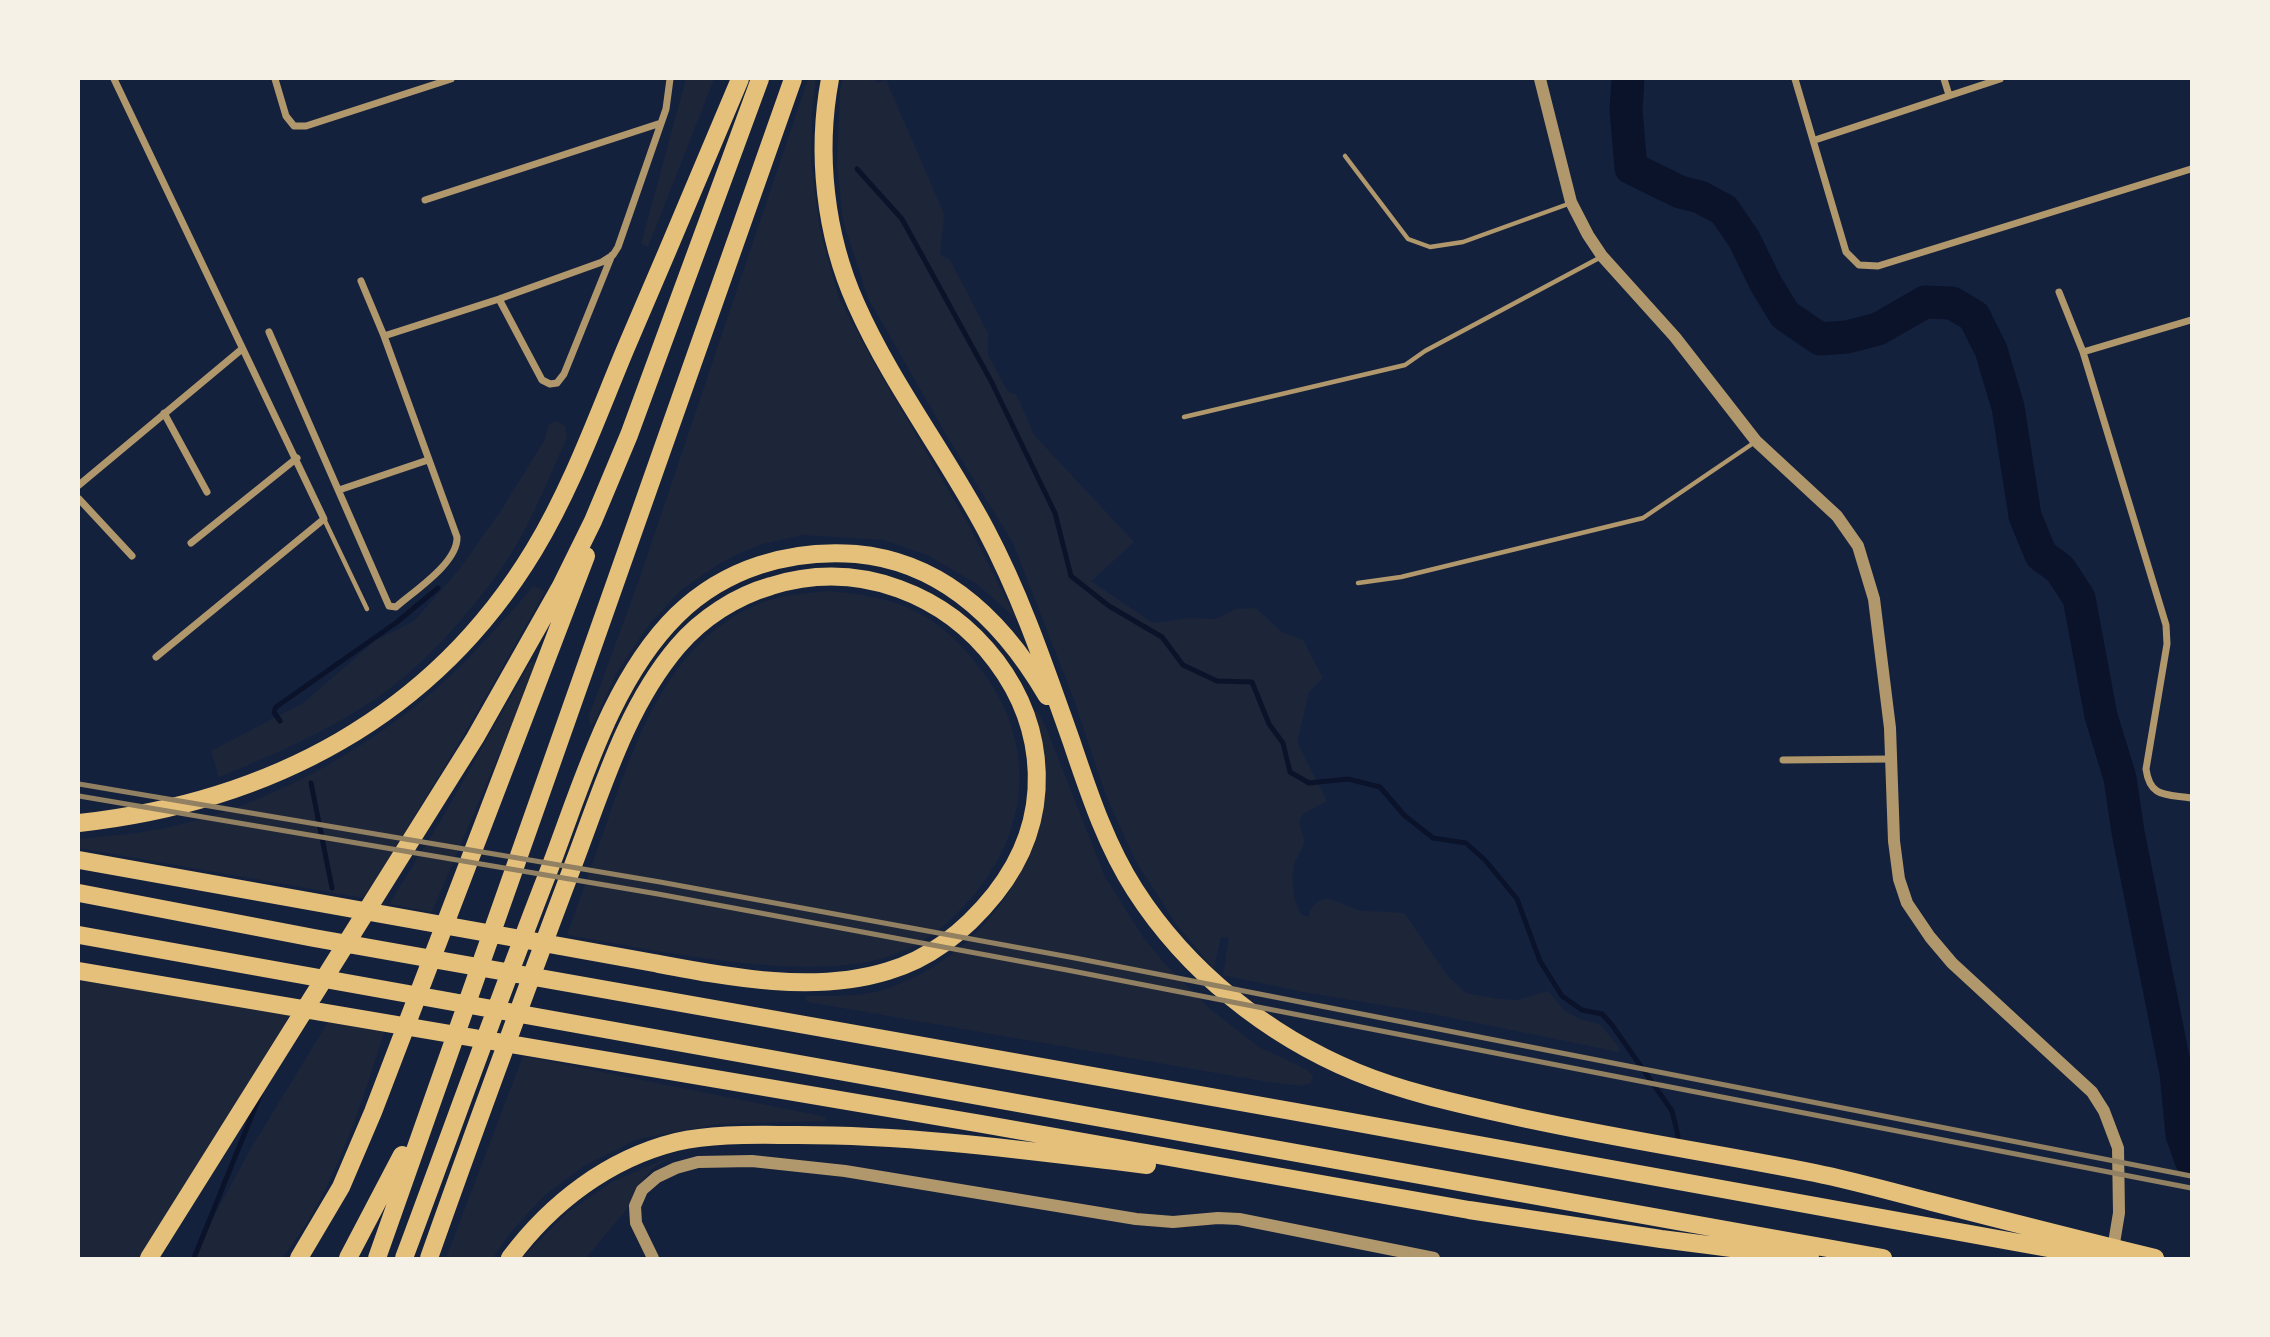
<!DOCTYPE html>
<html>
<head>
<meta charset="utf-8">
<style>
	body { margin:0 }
	#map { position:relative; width:2270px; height:1337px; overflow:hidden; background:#14213d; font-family:Bitter,serif }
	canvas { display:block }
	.frame { position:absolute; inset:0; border:80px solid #f6f1e7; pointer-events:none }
</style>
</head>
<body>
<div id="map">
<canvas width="2270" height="1337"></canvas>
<div class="frame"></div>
</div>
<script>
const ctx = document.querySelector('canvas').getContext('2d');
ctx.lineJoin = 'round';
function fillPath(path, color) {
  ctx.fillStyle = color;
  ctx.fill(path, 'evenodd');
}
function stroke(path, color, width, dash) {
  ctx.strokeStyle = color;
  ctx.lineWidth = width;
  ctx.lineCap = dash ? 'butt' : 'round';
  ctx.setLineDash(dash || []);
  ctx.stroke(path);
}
fillPath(new Path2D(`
	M686,79H714L648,247L641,244Z
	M808,79H816L812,112L811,160L820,231L839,298L878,370L967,522L1017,620L977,584L929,556L884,540L802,535L759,545L734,556L719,564L681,590L647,627L616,674L594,723L590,725L589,716L639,580Z
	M843,79H874L877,83L886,80L944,214L940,254L950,260L988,333V355L1008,392L1016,394L1035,436L1134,542L1091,581L1153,623L1190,618L1215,619L1236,609L1256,608L1283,633L1303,640L1323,678L1309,692L1297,742L1327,801L1303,814L1299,822C1300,827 1303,833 1304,839C1305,849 1296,856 1294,865C1291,880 1293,903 1302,915L1308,917C1321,881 1344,910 1365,911C1379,912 1391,911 1405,914L1447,975L1466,993L1499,999L1518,1000L1548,991L1565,1011L1580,1019L1601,1025L1620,1049L1619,1052L1418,1011L1303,992L1223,975L1229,938L1221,937L1214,969L1176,924L1134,858L1105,793L1073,697L1013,543L944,431L868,298L843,221L837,164L840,90Z
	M557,421L565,426L567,438C545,486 526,537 493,580C460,624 419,670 372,701C325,733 273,755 219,777L211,751L303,703L375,641L414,621L458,571L500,512L544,441L549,424Z
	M534,586L545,591C487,696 428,798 363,898L79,848V839C117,835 156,832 194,821C283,797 379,742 447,679C478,650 505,618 534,586Z
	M829,591C861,594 892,598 921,614C944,627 963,646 979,667C1034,738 1033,821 977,891C955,919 927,943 893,955C810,985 656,950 567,935C581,896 594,858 608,819C637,737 669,643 756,605C779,595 804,593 829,591Z
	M534,661L536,667L432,912L389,904L440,822L530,663Z
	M1034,711L1038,712L1047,730L1105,877L1143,937L1165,964L1210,1009L1259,1047L1306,1069L1313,1075L1311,1083L1301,1086L1268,1082L808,1002L805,999L807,996C834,996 866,997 892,987C964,960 1022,897 1038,822C1040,813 1043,804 1044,795C1044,785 1043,774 1042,763C1041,744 1040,729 1034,711Z
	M79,981L293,1010L140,1258H79Z
	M328,1022L384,1032C361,1107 332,1197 282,1258H191L250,1150Z
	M523,1056L826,1117L825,1121L719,1124L638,1139L584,1166L545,1195L509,1234L493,1258H446Z
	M674,1155L654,1167L639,1185L631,1204L586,1258H522L568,1212L612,1182Z`), '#1d2539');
stroke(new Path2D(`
	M857,169L902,219L991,381L1055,513L1071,576L1109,606L1162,637L1183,665L1217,681L1252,682L1269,724L1283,743L1290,772L1309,783L1348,779L1380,787L1404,815L1433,838L1466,843L1485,860L1517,899L1540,961L1562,996L1582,1010L1602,1014L1612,1025L1672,1111L1678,1136
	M280,721L274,712L276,707L397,622L438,588
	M311,783L332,888
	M194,1258L261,1093`), '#0b132b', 5);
stroke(new Path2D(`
	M1628,79L1626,110L1631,168L1680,192L1700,197L1724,210L1744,239L1766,284L1785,315L1820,339L1847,337L1878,329L1925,302L1952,303L1974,316L1991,350L2008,407L2025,516L2041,555L2060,569L2079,598L2101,716L2120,778L2128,832L2176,1073L2182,1135L2191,1160`), '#0b132b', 33);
stroke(new Path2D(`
	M1345,156L1408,239L1430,247L1463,242L1571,203
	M1184,417L1405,365L1425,351L1601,257
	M324,519L367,609
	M1358,583L1401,577L1643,518L1755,442`), '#b1986c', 4.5);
stroke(new Path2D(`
	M114,79L324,519L156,657
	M275,79L286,116L294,126H306L451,79
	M1795,79L1846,252L1859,265L1878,266L2191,169
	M1944,79L1949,95
	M1815,140L2000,79
	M425,200L661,123
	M2059,292L2083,352L2166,625L2167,644L2146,769C2150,798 2166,794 2191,798
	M499,299L542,380L550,384L557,383L564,374L612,255
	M269,332L389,606L396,607C414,591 458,563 457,537L384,336L361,281
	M384,336L499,299L602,262L613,255L618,247L666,109L670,79
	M2083,352L2191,320
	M164,413L207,492
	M79,485L242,349
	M339,490L428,460
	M79,499L132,556
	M191,543L297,458
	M1783,760L1891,759`), '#b1986c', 7);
stroke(new Path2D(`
	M1540,79L1571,202L1588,235L1602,256L1675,337L1756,441L1837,516L1858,546L1874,599L1890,728L1894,841L1899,879L1907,903L1930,937L1952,963L2092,1092L2104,1111L2118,1148L2119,1213L2112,1255
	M653,1258L636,1223L635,1206L642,1190L657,1177L676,1168L698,1162L752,1161L845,1171L1136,1219L1173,1222L1218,1218L1239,1219L1434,1258`), '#b1986c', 12);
stroke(new Path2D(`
	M830,79C816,153 825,235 856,304C891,383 945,453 986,530C1022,598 1046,670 1072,743C1089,793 1106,845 1135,890C1187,971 1267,1035 1356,1072C1402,1091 1451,1102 1500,1113C1604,1137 1710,1152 1815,1173C1854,1181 1893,1192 1932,1202C2006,1221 2080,1240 2155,1258
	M79,823C269,802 433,717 534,550C572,487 597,417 625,350C664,260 702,169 740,79
	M79,860C226,886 374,913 521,939C565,947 609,955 654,963C728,977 814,994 888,971C932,958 967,929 995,894C1117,740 951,530 771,586C736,596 702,618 678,646C625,708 601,793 572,868C523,998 475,1128 429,1258
	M79,893L314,938L1319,1116L2103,1258
	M79,935L1883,1258
	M79,971L982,1124L1469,1210L1661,1239L1810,1258
	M149,1258L475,738L561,586L593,521L629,435L760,79
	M299,1258L341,1187L373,1112L586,556
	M348,1258L402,1155
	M377,1258L793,79
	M404,1258C453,1127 500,995 551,865C583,781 612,679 677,615C725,568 790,549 856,554C945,562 1005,624 1047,696
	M510,1258C551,1203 608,1159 676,1142C715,1133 758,1135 798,1135C915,1135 1030,1151 1147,1165`), '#e5c07b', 18);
stroke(new Path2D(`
	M79,784L660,882L1075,958L2191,1176
	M79,796L658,894L1067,970L2191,1188`), '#918062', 5);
</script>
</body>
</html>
